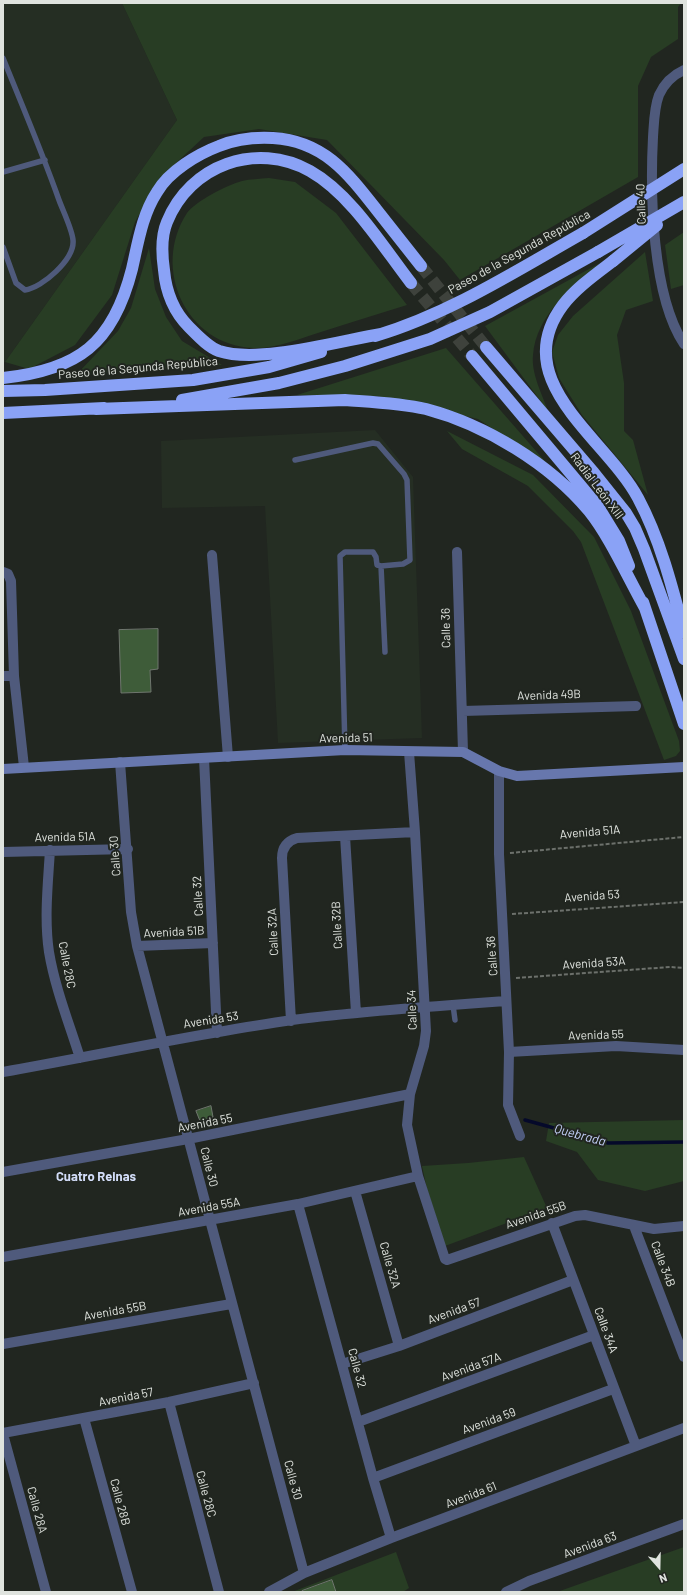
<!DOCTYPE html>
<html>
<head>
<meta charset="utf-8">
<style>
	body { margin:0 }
	#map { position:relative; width:687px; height:1595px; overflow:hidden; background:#212620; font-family:Barlow,sans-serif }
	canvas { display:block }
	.frame { position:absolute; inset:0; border:4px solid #dfe3de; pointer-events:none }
	.north { position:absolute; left:639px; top:1547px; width:40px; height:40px; -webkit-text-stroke:3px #212620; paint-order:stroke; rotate:160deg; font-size:11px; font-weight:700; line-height:16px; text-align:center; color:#dfe3de }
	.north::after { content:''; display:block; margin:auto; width:14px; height:18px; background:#dfe3de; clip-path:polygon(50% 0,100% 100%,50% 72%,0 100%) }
</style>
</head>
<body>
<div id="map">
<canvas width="687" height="1595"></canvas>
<div class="frame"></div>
<div class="north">N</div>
</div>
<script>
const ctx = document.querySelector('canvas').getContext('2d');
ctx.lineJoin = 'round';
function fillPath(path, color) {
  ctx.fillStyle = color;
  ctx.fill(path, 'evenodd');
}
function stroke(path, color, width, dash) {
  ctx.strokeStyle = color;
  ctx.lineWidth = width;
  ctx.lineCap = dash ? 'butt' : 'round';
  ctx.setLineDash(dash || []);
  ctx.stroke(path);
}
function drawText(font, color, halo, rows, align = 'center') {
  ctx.font = font + ' Barlow,sans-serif';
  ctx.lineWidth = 4;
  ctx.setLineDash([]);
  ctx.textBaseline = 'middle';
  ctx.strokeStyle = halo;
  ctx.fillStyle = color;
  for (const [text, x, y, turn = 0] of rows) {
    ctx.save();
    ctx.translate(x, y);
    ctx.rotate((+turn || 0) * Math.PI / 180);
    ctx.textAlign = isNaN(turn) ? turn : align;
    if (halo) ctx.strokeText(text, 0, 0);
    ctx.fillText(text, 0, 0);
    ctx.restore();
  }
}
fillPath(new Path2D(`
	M3,3H122L177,120L5,362H3Z
	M375,430L413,477L422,738L278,743L265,506L162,508L161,441Z`), '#252e23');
fillPath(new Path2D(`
	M122,3H681L678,7V39L651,57L638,86V177L460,280L444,260L327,140L259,129L204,137L160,178L135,222L112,295L75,345L29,369L5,362L177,120Z
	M269,178L295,182L336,213L407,305C378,314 349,323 321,332C299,339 275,349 253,348C186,345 151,268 187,213C196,201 227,185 242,181C250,179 260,179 269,178Z
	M684,232V285L671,289L665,245Z
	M149,248L155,289L166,317L182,341L222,365L76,375L118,331L131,308Z
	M645,252L653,301L626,310L617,335L624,383V431L633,440L648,495L582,415L559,378L552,352L558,335L573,316Z
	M600,263C572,287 536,315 533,355C531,373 542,394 548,411L485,326Z
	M446,348L550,467L478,419L376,396L297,395Z
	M447,431L533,475L594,537L631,611L679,741L680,751L676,756L664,760L581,542L573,531L528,486L462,449Z
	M684,1120V1181L645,1191L598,1180L577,1152L546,1141L549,1123Z
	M524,1157L547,1208L445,1246L427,1189L422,1166L468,1163Z
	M684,1547V1592H557Z
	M396,1552L409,1588L403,1592H336L332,1580L298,1592H292Z`), '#283d24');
stroke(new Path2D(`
	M525,1120L608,1143L684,1142`), '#05092a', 3.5);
const building = new Path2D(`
	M158,629V669L150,670L151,692L121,693L119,630Z
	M211,1106L213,1117L200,1121L196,1111Z
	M332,1580L336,1592H302V1591Z`);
fillPath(building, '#3e5c39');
stroke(building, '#6f766e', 1);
stroke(new Path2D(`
	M421,266L486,347
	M411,283L472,356`), '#3e423c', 12, [12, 6]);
stroke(new Path2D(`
	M510,853L684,837
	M512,914L684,902
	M516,978L670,967L684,968`), '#6c706b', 2, [4, 2]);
stroke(new Path2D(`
	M3,58C22,105 42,152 59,200C63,211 72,229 73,240C75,259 42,288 25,290L16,283L3,247
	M3,172L45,160
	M295,460L373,443L378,444L404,474L407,480L410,560L403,564L381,566
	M345,750L340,556L345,552H373L376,557L377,565L381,566L385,652
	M453,1005L455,1020`), '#4f5a7c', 5.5);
stroke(new Path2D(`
	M684,70C673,75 664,84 659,95C654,108 654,123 653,137C650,194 652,296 684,344
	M457,552L463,752
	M212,555L228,757
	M3,572L8,574L11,581L14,676L24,767
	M3,676H14
	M463,711L636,706
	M409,752L415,832L426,1031L424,1046L410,1094L407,1125L418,1176L445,1259L447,1260L575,1216L585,1215L654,1229L684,1226
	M204,758L217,1033
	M120,762L131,912L137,946L304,1573
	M499,771V854L509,1052L508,1105L520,1136
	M345,836L356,1013
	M50,850C48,883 44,919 49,952C55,988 69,1023 80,1058
	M3,852L128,849
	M137,946L213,943
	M291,1021L282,858C282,848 287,841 297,838L415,832
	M509,1052L616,1046L684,1050
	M3,1072C99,1055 195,1034 292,1020C363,1011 435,1006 506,1001
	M3,1172L188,1139L410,1094
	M355,1191L399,1346
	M298,1204L373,1478L391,1538
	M552,1223L636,1446
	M634,1226L684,1357
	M3,1257L298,1204L418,1176
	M3,1344L231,1304
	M342,1364L399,1346L573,1280
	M169,1402L219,1592
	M84,1418L132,1592
	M358,1422L594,1335
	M3,1433L169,1402L254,1383
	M3,1434L46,1592
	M373,1478L613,1389
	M269,1592L304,1573L391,1538L684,1428
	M506,1592L529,1581L684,1524`), '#4f5a7c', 10);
stroke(new Path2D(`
	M3,769L345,750L463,752L499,771L517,776L684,767`), '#6777ad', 10);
stroke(new Path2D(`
	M613,261C596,274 576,288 563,305C506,381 606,438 638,498C660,539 672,586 684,632
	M381,334C340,341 258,364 219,351C208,347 198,336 189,327C173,311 166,293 164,270C162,256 161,236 167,222C190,165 256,141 310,171C351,194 383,247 411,283
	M375,336C449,314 516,271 583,233
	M486,347L594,473L626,513L635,528L644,549L684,659
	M472,356L597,505L619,541L629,566
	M3,378C78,370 113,344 132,269C138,243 142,215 157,192C169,171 198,154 219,146C236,139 255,137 273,138C323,141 347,172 376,209C391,228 406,247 421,266
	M3,391L45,390L193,380L269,367L321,352
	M182,400L279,383L345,366L430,339L490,312L598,252
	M96,409L345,400C372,402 400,403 426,409C486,425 550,464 589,511C610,537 628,578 645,608
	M3,413L104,408
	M643,602L684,724`), '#8aa2f6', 12);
stroke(new Path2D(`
	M583,233L684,169
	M598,252L684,202
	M613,261L657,225`), '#8aa2f6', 12);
drawText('12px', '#dfe3de', '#212620', [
	["Calle 40",641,204,-92],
	["Paseo de la Segunda República",519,252,-29],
	["Paseo de la Segunda República",138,368,-5],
	["Radial León XIII",597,486,53],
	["Calle 36",446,628,-91],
	["Avenida 49B",549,695,-2],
	["Avenida 51",346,738,-1],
	["Avenida 51A",590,832,-5],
	["Avenida 51A",65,837,-1],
	["Calle 30",115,856,-94],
	["Calle 32",198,896,-93],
	["Avenida 53",592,896,-4],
	["Calle 32B",337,925,-93],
	["Avenida 51B",174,932,-3],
	["Calle 32A",273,932,-93],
	["Calle 36",492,956,-94],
	["Avenida 53A",594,963,-4],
	["Calle 28C",67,965,79],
	["Calle 34",412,1010,-92],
	["Avenida 53",211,1020,-9],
	["Avenida 55",596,1035,-2],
	["Avenida 55",205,1123,-11],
	["Calle 30",209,1167,76],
	["Avenida 55A",209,1207,-10],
	["Avenida 55B",536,1215,-19],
	["Calle 34B",663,1264,69],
	["Calle 32A",390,1265,74],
	["Avenida 55B",115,1311,-10],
	["Avenida 57",454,1311,-20],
	["Calle 34A",606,1330,70],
	["Avenida 57A",471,1367,-20],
	["Calle 32",357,1368,75],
	["Avenida 57",126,1397,-11],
	["Avenida 59",489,1421,-20],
	["Calle 30",293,1480,75],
	["Calle 28C",206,1494,75],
	["Avenida 61",471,1495,-21],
	["Calle 28B",120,1502,75],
	["Calle 28A",37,1510,75],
	["Avenida 63",590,1545,-20]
]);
drawText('italic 13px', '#c2cff7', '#212620', [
	["Quebrada",580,1135,15]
]);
drawText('bold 13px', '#d3ddf9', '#212620', [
	["Cuatro Reinas",96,1177]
]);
</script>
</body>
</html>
